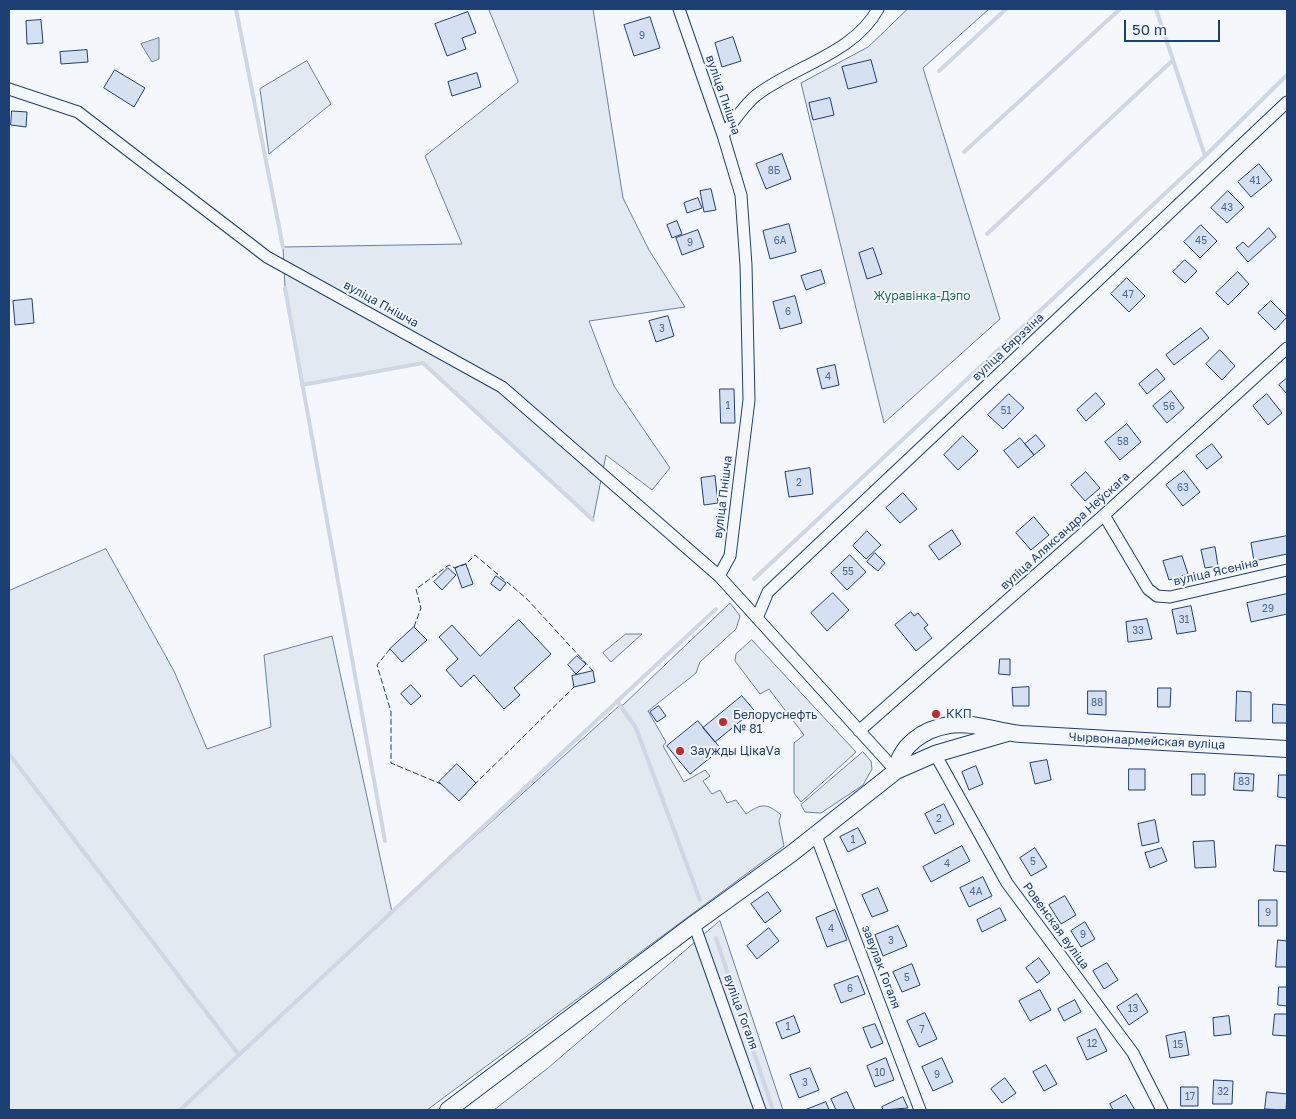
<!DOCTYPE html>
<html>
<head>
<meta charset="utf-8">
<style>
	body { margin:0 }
	#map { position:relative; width:1296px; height:1119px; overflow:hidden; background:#f4f7fb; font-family:"Golos Text",sans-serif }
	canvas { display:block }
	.frame { position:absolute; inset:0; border:10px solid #1d3f73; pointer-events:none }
	.scale { position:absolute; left:1124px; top:20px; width:96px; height:22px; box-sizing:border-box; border:2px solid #1d3f73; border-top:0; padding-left:6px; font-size:15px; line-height:18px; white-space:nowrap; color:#1d3f73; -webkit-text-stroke:4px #f4f7fb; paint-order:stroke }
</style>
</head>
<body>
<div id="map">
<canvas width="1296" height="1119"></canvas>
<div class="frame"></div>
<div class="scale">50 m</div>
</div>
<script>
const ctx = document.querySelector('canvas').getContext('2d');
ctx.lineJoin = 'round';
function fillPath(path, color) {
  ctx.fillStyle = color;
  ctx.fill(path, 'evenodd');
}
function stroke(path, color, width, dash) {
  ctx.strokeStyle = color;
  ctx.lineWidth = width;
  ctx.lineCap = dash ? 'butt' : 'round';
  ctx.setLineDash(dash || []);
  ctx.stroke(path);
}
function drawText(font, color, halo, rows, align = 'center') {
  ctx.font = font + ' "Golos Text",sans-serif';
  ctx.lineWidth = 4;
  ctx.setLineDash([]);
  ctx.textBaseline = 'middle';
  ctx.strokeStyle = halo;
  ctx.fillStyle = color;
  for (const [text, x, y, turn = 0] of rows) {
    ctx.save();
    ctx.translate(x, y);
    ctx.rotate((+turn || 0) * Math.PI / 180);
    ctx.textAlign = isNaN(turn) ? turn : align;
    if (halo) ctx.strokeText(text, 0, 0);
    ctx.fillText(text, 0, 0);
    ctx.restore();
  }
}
const green = new Path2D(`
	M489,9H593L623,198L649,250L685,307L589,321L614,386L670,468L652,490L606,455L593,520L423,363L302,385L285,288L283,247L462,244L425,156L518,82Z
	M908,9H989L923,68L1000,319L884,423L801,83L868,47Z
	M307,61L331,104L269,154L260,89Z
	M106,549L174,671L207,749L271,727L264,655L332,636L392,912L620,705H623L730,603L740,616L736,629L700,662L696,673L648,711L666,742L663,746L684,782L705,770L710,776L703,781L712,794L720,790L727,803L736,800L746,814C761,804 766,802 781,815L779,821L784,846L427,1110H9V591Z
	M752,640L856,752L801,802L794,793V743L804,735L769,689L760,694L735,661L736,654Z
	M863,752L871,761L872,769L863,785L821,813L805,812L801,805Z
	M720,921L783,1110H494L548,1068Z`);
fillPath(green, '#e3e9f0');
stroke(green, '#687fa3', 1);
const parking = new Path2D(`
	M626,634H642L611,662L603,653Z`);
fillPath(parking, '#e3e8f0');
stroke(parking, '#687fa3', 1);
const water = new Path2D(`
	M159,38V59L152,62L141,44Z`);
fillPath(water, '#cfd7e4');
stroke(water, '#687fa3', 1);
stroke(new Path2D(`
	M236,9L283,247
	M1156,9L1205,156
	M939,71L1006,9
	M964,152L1120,9
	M987,234L1173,60
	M285,288L385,841
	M302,385L423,363L593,520
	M754,579L1205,156L1287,75
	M617,701L636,728L700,900
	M9,754L239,1055
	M716,938L773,1110
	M180,1110L716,609`), '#cfd7e4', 4);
const building = new Path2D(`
	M468,12L476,33L462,38L466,49L447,56L435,24Z
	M650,17L660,48L634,56L624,25Z
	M41,20L43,43L27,44L26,21Z
	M733,37L741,61L722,67L715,43Z
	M87,50L88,62L61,64L60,52Z
	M871,60L877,82L848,89L842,67Z
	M115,70L145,88L134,107L104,88Z
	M477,73L481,87L452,96L448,82Z
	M830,98L834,115L813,120L809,103Z
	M12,111L27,112L26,127L11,125Z
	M782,154L791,179L766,189L756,164Z
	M1259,164L1272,180L1251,197L1238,182Z
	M711,189L716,210L704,212L700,191Z
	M1228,191L1244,207L1227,223L1211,208Z
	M698,198L702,208L687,213L684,203Z
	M677,221L682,234L672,238L667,225Z
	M789,224L796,252L770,259L763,231Z
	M1201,225L1217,241L1200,258L1184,242Z
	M1269,228L1276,237L1248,262L1236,248L1243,242L1248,247Z
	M698,230L704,247L682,255L676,238Z
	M873,248L882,274L867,279L859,253Z
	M1185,260L1197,271L1185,283L1173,272Z
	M821,270L825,283L806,290L801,276Z
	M1238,272L1249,284L1228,305L1216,293Z
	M1127,278L1145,296L1129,312L1111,294Z
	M795,296L802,323L780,329L773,302Z
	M32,299L34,323L15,325L13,301Z
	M1271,301L1287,317L1275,330L1258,313Z
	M668,316L674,336L656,342L649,321Z
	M1201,328L1209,338L1174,365L1166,355Z
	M1220,350L1235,366L1222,380L1206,364Z
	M835,365L839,385L822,389L817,369Z
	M1157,369L1165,379L1147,394L1139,384Z
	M1287,378V394L1279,385Z
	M720,389H734L735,423H721Z
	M1171,391L1184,408L1167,423L1153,406Z
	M1096,393L1105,404L1086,421L1077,410Z
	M1009,394L1024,408L1003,429L988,415Z
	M1267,394L1282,413L1268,425L1253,406Z
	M1127,424L1141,442L1120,460L1105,442Z
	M1036,435L1045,446L1034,455L1025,444Z
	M963,436L978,451L958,470L944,455Z
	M1020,438L1034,455L1018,468L1004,451Z
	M1212,444L1222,457L1207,469L1196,456Z
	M810,468L813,494L789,497L785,472Z
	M1184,471L1200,492L1183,506L1166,485Z
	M1086,472L1100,488L1085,501L1071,485Z
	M715,476L718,503L704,505L701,478Z
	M903,493L917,509L900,523L886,508Z
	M1034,517L1049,535L1031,550L1016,533Z
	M952,530L961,544L939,560L929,546Z
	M867,531L881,545L866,559L853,546Z
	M1287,536V554L1254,561L1251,543Z
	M1215,547L1218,566L1205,568L1201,550Z
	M875,553L885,563L878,571L867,562Z
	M850,555L866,572L847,590L831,573Z
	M1182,556L1188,574L1169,580L1163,561Z
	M466,564L473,584L462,588L455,568Z
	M448,568L456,575L442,590L434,582Z
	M496,576L506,583L500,591L491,584Z
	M833,593L849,610L827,631L811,613Z
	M1287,594V614L1251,622L1247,603Z
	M1191,606L1196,631L1177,634L1172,610Z
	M911,612L914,616L918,613L928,625L924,628L932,638L916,651L895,625Z
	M1147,619L1152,639L1128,642L1126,622Z
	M519,620L551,654L514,688L520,695L504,709L474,675L461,687L446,670L458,659L439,637L452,625L480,656Z
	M414,627L427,640L402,662L390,649Z
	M577,656L586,664L576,674L568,665Z
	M1000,659H1010V675L999,674Z
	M593,671L595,682L574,687L572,676Z
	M411,685L421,696L411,705L401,694Z
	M1029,687V706H1013L1012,688Z
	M1158,688H1171L1170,707H1158Z
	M1088,691H1106V715L1088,714Z
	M1237,691L1251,692V721H1236Z
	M742,696L754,710L715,742L703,728Z
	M1273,704L1287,705V723H1273Z
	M659,706L666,716L657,722L650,712Z
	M698,721L721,749L690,774L667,746Z
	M1047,760L1051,780L1035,784L1030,763Z
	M457,764L476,783L459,801L439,782Z
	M976,766L983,784L969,790L962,772Z
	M1129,769H1145V790H1129Z
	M1235,773L1254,774L1253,791L1234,790Z
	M1192,774H1205V795H1192Z
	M1279,775H1287V798L1278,797Z
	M944,804L954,824L935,834L925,814Z
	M1155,820L1159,842L1142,846L1138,824Z
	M858,828L866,843L848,852L840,837Z
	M1214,841L1216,867L1195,868L1193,842Z
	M1276,845L1287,846V872L1274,871Z
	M962,846L970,861L931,882L923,867Z
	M1035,848L1047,867L1031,876L1020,858Z
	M1162,848L1167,861L1150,868L1145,853Z
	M983,877L992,896L969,907L960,888Z
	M878,888L888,911L872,917L862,895Z
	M768,892L781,911L765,923L751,904Z
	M1065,896L1076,915L1061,924L1049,905Z
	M1259,900H1277V926H1259Z
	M1000,908L1006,920L982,932L977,920Z
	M835,910L847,940L827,947L816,918Z
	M1085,922L1095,939L1081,947L1071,931Z
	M898,926L907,946L883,956L875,935Z
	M769,928L779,941L757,959L747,946Z
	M1278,940L1287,941V967H1276Z
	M1039,958L1050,973L1037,983L1026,968Z
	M1107,963L1118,980L1104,989L1093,971Z
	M912,964L920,985L902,992L893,972Z
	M858,976L865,994L841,1003L834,985Z
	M1279,987H1287V1006L1278,1005Z
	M1040,990L1051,1010L1030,1021L1019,1001Z
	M1137,994L1148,1012L1129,1025L1117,1007Z
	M1075,1000L1081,1012L1064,1021L1058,1009Z
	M925,1013L937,1039L919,1047L907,1021Z
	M1275,1014H1287V1036L1273,1035Z
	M794,1016L800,1032L782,1039L776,1023Z
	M1229,1016L1231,1034L1214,1036L1213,1018Z
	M875,1024L883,1043L871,1048L863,1028Z
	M1096,1029L1107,1051L1087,1060L1077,1038Z
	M1185,1032L1189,1055L1170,1058L1166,1036Z
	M886,1058L894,1080L875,1087L867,1066Z
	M942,1058L953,1082L933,1091L922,1067Z
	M1046,1065L1057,1084L1044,1091L1033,1072Z
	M810,1068L819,1090L799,1098L790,1075Z
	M1005,1078L1016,1093L1002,1103L991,1089Z
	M1214,1080L1233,1081L1232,1104H1213Z
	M1181,1087H1198V1106H1181Z
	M847,1092L855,1110H836L831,1099Z
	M1267,1092L1287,1094L1286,1110L1265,1109Z
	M1126,1095L1135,1110H1113L1110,1104Z
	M903,1097L908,1108L883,1110L882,1107Z
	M826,1102L829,1110H805Z`);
fillPath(building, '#d5e0f0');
stroke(building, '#1d3f73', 1);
const street = new Path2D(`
	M679,9L723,135L741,195L746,265L749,400L730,556L719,576L896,771
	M9,89L78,112L267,257L502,387L719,576
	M723,135C734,122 744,104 758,94C797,65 854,53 878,9
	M1104,515L1148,589L1157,596L1170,597L1287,570
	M757,618L768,592L1287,102
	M859,731L1104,515L1287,348
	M935,754L1007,883L1133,1053L1162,1110
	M815,833L920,1110
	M694,924L760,1110`);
const secondary = new Path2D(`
	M896,771C900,745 924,729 949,725C972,721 998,732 1021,734C1110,739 1198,744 1287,749
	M448,1110L694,924L791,854L896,771L935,754L1007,733`);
stroke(street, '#1d3f73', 13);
stroke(secondary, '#1d3f73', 18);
stroke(street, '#f4f7fb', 11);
stroke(secondary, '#f4f7fb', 16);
stroke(new Path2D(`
	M414,627L421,608L416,589L449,565L455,568L466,564L475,555L527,599L593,671
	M390,649L377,665L391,712V763L441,784
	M474,785L574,687`), '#1d3f73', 1, [6, 2.5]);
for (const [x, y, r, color] of [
	[936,714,5,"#c62828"],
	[723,722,5,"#c62828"],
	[680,751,5,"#c62828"]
]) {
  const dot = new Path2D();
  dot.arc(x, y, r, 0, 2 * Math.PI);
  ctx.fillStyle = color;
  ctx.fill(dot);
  stroke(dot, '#f4f7fb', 2);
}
drawText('10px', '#4b6792', null, [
	["9",642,36],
	["8Б",774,171],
	["41",1255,181],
	["43",1227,208],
	["6А",780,241],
	["45",1201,241],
	["9",690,243],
	["47",1128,295],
	["6",788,312],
	["3",662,329],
	["4",828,377],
	["1",728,406],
	["56",1169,407],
	["51",1006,411],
	["58",1123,442],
	["2",799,483],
	["63",1183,488],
	["55",848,572],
	["29",1268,609],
	["31",1184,620],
	["33",1138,631],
	["88",1097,703],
	["83",1244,782],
	["2",939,819],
	["1",853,840],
	["5",1033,862],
	["4",947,864],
	["4А",976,892],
	["9",1268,913],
	["4",831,929],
	["9",1083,935],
	["3",891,941],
	["5",907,978],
	["6",850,989],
	["13",1133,1009],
	["1",788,1027],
	["7",922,1030],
	["12",1092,1044],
	["15",1178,1045],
	["10",880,1073],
	["9",937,1075],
	["3",805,1083],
	["32",1223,1092],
	["17",1190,1097]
]);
drawText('12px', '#1d3f73', '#f4f7fb', [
	["вуліца Пнішча",723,95,71],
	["вуліца Пнішча",381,304,29],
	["вуліца Бярэзіна",1008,347,-43],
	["вуліца Пнішча",723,497,-83],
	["вуліца Аляксандра Неўскага",1065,531,-42],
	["вуліца Ясеніна",1216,572,-13],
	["Чырвонаармейская вуліца",1147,741,3],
	["Ровенская вуліца",1056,926,54],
	["завулак Гогаля",881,967,69],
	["вуліца Гогаля",741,1012,70]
]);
drawText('12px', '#2c6c60', '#f4f7fb', [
	["Журавінка-Дэпо",922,296]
]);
drawText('12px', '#1d3f73', '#f4f7fb', [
	["ККП",946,714],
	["Белоруснефть",733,715],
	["№ 81",733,729],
	["Заужды ЦікаVа",690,751]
], 'left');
</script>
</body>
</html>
